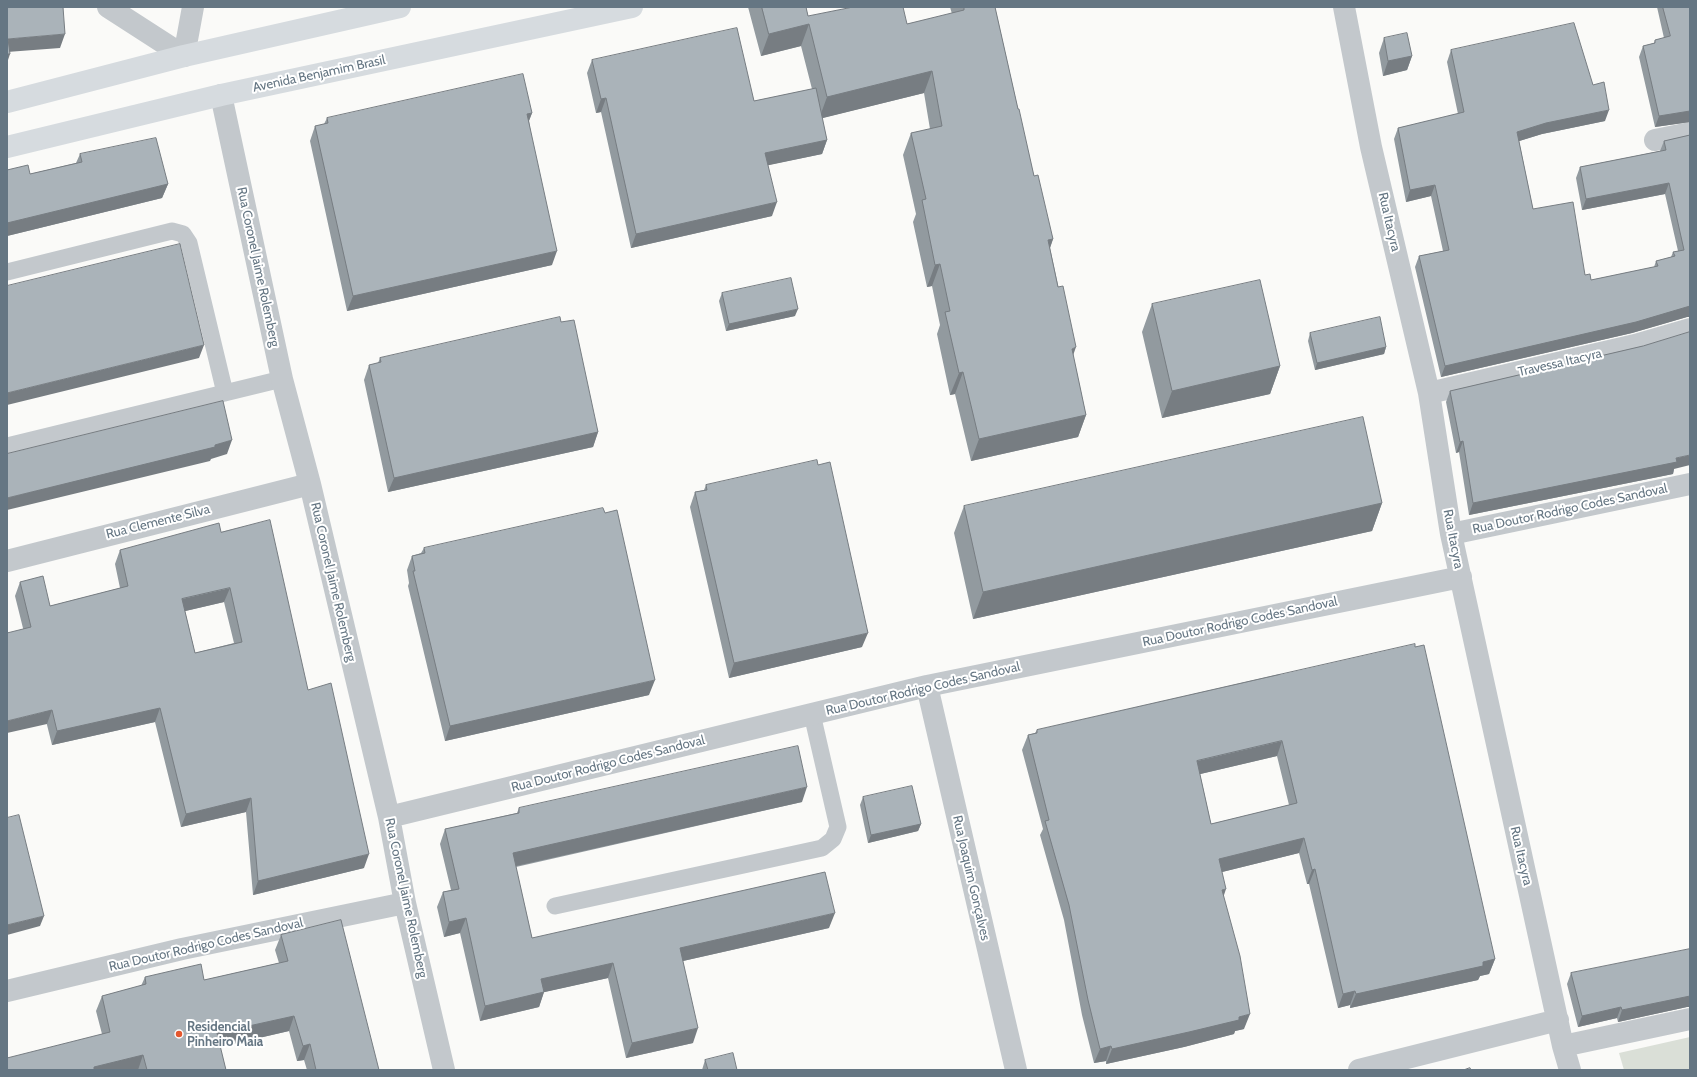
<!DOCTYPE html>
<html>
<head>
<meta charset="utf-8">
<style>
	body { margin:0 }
	#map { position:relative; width:1697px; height:1077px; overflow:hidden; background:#fafaf8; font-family:Cabin,sans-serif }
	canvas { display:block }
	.frame { position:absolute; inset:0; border:8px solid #657683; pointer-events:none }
</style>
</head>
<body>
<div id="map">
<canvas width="1697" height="1077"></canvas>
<div class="frame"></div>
</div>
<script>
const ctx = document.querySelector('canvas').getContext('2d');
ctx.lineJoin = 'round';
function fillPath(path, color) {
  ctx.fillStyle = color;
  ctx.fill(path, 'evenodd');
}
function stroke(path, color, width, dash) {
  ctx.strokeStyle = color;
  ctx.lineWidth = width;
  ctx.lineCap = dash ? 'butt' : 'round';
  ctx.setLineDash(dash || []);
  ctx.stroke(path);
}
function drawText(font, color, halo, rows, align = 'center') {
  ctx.font = font + ' Cabin,sans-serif';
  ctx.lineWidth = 4;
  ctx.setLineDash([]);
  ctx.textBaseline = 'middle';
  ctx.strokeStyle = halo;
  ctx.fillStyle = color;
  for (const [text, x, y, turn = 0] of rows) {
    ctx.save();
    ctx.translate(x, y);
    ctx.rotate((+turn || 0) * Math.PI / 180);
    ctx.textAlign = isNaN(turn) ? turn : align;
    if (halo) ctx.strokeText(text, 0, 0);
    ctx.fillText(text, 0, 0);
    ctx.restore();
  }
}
fillPath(new Path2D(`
	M1690,1037V1070H1624L1619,1053Z`), '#dadfd7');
stroke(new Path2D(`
	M7,272L172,231L183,234L189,243L225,393
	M7,446L282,379
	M555,906L822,848L833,839L838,827L812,714`), '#c3c8cc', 17);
stroke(new Path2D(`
	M108,7L184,56L193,7
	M1344,7L1371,147L1429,393L1451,534L1563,1046L1570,1070
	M221,95L282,379L310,484L389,817L405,903L444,1070
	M1655,140L1690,133
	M1429,393L1635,345L1690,329
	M1451,534L1690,484
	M7,561L310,484
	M927,686L1016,1070
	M389,817L927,686L1461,577
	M7,991L182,949L405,903
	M1563,1046L1690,1019
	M1359,1070L1558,1020`), '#c3c8cc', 22);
stroke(new Path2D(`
	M7,102L184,56L400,7
	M7,147L221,95L632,7`), '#d6dbdf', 22);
fillPath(new Path2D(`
	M748,7H806L808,16L907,24L952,14L950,7H995L1018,109L1034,176L1053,239L1050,248L1086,415L1078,437L971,461L955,394L950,395L937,334L940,325L932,286L927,287L913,222L916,214L903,155L911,133L930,129L924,93L822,118L827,140L822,154L768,165L772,216L631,248L601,112L596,113L587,73L592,60L754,101L812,89L801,46L761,56Z
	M1657,7H1690V122L1655,127L1639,57L1643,46L1654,43L1655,40L1664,38Z
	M1384,38L1412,56L1407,70L1383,76L1379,53Z
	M1451,50L1593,85L1605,121L1542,134L1519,141L1533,209L1585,275L1591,280L1654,267L1656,261L1671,257L1673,252L1678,251L1665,194L1582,210L1576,178L1580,167L1660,151L1664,141L1690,135V317H1687L1632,333L1441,377L1415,267L1419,256L1443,251L1431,196L1406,202L1394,139L1398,128L1458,114L1447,62Z
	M532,113L529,121L552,265L347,311L310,141L315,126L324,124L327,118Z
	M80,154L168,184L162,198L7,236V170L30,174L76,163Z
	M722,293L795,316L726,331L719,301Z
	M1152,304L1280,366L1270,394L1162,418L1142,332Z
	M561,322L598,432L593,447L388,492L364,380L369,365L378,363L380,358Z
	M1310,333L1386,347L1384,354L1315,370L1308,341Z
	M1643,346L1674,469L1673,474L1469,515L1459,452L1456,453L1446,402L1450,391Z
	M818,465L862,647L729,678L690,507L695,492L704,490L706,485Z
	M1382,503L1372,531L973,619L954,533L964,506Z
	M221,532L308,690L364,868L253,895L246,812L181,827L155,722L52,745L15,596L20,582L50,606L120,588L115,564L120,550ZM224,602L234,643L195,653L185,611Z
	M424,548L649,695L445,741L408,586L409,583L407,570L412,556L421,553Z
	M1280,674L1495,959L1489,974L1480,976L1478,980L1350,1008V1005L1338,1008L1309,884H1307L1299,853L1222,872L1223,897L1244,1029L1235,1031L1234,1034L1184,1047L1106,1064V1061L1094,1063L1082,1015L1064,920L1040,835L1043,829L1022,750L1028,735L1035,733L1037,730ZM1277,756L1289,805L1211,824L1200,774Z
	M863,797L921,824L918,831L868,843L860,805Z
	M802,802L516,867L532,938L829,928L683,961L693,1043L626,1058L608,978L544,992L539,1007L480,1021L460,933L444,937L437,907L443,892L451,890L440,844L445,829L517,813L519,808Z
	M281,935L379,1070H307L304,1060L297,1061L289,1031L220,1047L226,1070H7L102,1034L96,1011L102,996L141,986L145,977L204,980L279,963L275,950Z
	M1690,949V1007H1687L1618,1022L1617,1018L1578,1027L1567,984L1571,973Z
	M705,1060L737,1070H702Z`), '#929a9f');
fillPath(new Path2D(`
	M809,24L801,46L761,56L769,34Z
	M65,34L60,48L7,52L8,39Z
	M7,54H10L7,63Z
	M1412,56L1407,70L1383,76L1388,61Z
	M932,71L924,93L819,119L827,97Z
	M606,98L601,112L596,113L601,99Z
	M1609,110L1605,121L1542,134L1513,143L1517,132L1546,123Z
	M1690,111V122L1655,127L1659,116Z
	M532,113L526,128L527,114Z
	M827,140L822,154L760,167L765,153Z
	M1669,183L1665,194L1582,210L1586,199Z
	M168,184L162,198L7,236V223Z
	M1435,185L1431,196L1406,202L1410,190Z
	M777,202L772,216L631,248L636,234Z
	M1053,239L1045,262L1048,240Z
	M557,251L552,265L347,311L353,296Z
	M940,264L932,286L927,287L935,265Z
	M1690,306V317H1687L1632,333L1441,377L1445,366Z
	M798,309L795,316L726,331L729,324Z
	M204,345L199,358L7,405V393Z
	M1076,347L1068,370L1072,349Z
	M1386,347L1384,354L1315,370L1317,363Z
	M1280,366L1270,394L1162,418L1172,391Z
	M963,372L955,394L950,395L959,373Z
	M1086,415L1078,437L971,461L979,439Z
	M598,432L593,447L388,492L394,478Z
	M232,440L227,454L211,459L210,461L7,510V498Z
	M1463,441L1459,452L1456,453L1460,442Z
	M1690,455V465L1674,469L1673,474L1469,515L1473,503Z
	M1382,503L1372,531L973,619L983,592Z
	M230,588L224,602L177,613L182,599Z
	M868,633L862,647L729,678L734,663Z
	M655,680L649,695L445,741L450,726Z
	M160,708L155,722L52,745L57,731Z
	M52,710L47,724L7,733V721Z
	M1282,741L1277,756L1192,776L1197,761Z
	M807,787L802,802L507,868L513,853Z
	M251,798L246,812L181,827L186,814Z
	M921,824L918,831L868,843L871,835Z
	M1304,838L1299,853L1214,874L1219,859Z
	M369,854L364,868L253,895L258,881Z
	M1315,869L1309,884H1307L1312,870Z
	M1226,889L1221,904L1222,890Z
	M835,913L829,928L674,963L680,948Z
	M44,916L40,926L7,935V925Z
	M466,918L460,933L444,937L449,922Z
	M1495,959L1489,974L1480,976L1478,980L1350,1008L1356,994Z
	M613,963L608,978L536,994L541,979Z
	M1355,991L1350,1005L1338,1008L1343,994Z
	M544,992L539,1007L480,1021L485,1006Z
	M1690,996V1007H1687L1618,1022L1622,1010Z
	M1621,1007L1617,1018L1578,1027L1582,1016Z
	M1250,1014L1244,1029L1235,1031L1234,1034L1184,1047L1106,1064L1112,1049Z
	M294,1016L289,1031L211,1049L217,1033Z
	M698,1028L693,1043L626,1058L632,1043Z
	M310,1044L304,1060L297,1061L303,1046Z
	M1111,1046L1106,1061L1094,1063L1100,1049Z
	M143,1055L138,1070H93L94,1067Z`), '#777d82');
const building = new Path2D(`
	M24,7H63L65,34L8,39L10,54H7V8Z
	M762,7H806L808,16L853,7H903L907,24L964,10V7H995L1018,109H1019L1034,176L1038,175L1053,239L1048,240L1058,287L1063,286L1076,347L1072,349L1086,415L979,439L963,372L959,373L945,312L950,311L940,264L935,265L922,200L926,199L911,133L942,126L932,71L827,97L809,24L769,34Z
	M1663,7H1690V111L1659,116L1643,46L1655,43V40L1670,36Z
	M1574,23L1593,85L1604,82L1609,110L1546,123L1517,132L1533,209L1573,202L1585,275L1590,274L1591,280L1658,266L1656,261L1675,256L1673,252L1684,250L1669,183L1586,199L1580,167L1666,150L1664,141L1690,135V306L1636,322L1445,366L1419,256L1449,250L1435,185L1410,190L1398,128L1464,112L1451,50Z
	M737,28L754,101L816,88L827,140L765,153L777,202L636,234L606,98L601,99L592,60Z
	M1407,33L1412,56L1388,61L1384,38Z
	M523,74L532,113L527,114L557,251L353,296L315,126L328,123L327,118Z
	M156,138L168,184L7,223V170L28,165L30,174L82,162L80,154Z
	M180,244L204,345L7,393V286Z
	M791,278L798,309L729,324L722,293Z
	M1260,280L1280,366L1172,391L1152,304Z
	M560,317L561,322L574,320L598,432L394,478L369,365L381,362L380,358Z
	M1380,317L1386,347L1317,363L1310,333Z
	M1690,332V455L1676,458L1677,462L1473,503L1463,441L1460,442L1450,391L1643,346Z
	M223,401L232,440L215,445V447L7,498V454Z
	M1363,417L1382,503L983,592L964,506Z
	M817,460L818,465L830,462L868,633L734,663L695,492L707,490L706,485Z
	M603,508L605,513L617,510L655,680L450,726L413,571H415L412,556L425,553L424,548Z
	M270,520L308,690L331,683L369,854L258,881L251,798L186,814L160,708L57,731L52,710L7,721V633L31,627L20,582L43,576L50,606L128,586L120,550L219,523L221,532ZM230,588L242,642L195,653L182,599Z
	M1415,644V647L1424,645L1495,959L1483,962V966L1356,994L1355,991L1343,994L1315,869L1312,870L1304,838L1219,859L1226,889L1222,890L1240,956L1250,1014L1239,1017V1020L1189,1032L1112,1049L1111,1046L1100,1049L1088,1000L1069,905L1045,821L1049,820L1028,735L1037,733V730ZM1282,741L1297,803L1211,824L1197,761Z
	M798,746L807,787L513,853L532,938L825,872L835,913L680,948L698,1028L632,1043L613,963L541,979L544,992L485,1006L466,918L449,922L443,892L459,889L445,829L519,813V808Z
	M912,786L921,824L871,835L863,797Z
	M19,815L44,916L7,925V818Z
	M341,920L379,1070H316L310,1044L303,1046L294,1016L217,1033L226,1070H147L143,1055L94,1067V1070H7V1058L110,1032L102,996L146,984L145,977L201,964L204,980L288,961L281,935Z
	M1690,949V996L1622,1010L1621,1007L1582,1016L1571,973Z
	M733,1053L737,1070H708L705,1060Z
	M1470,1068L1471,1070H1464Z`);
fillPath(building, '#aab3b9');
stroke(building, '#777d82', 1);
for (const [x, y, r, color] of [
	[179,1034,4,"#e4572e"]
]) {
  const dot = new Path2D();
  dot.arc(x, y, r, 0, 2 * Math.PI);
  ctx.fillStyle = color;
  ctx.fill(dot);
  stroke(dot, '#fff', 1.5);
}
drawText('13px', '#657683', '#fff', [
	["Avenida Benjamim Brasil",319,74,-12],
	["Rua Itacyra",1389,222,77],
	["Rua Coronel Jaime Rolemberg",258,267,78],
	["Travessa Itacyra",1560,363,-13],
	["Rua Doutor Rodrigo Codes Sandoval",1570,509,-12],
	["Rua Clemente Silva",158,522,-14],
	["Rua Itacyra",1453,539,79],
	["Rua Coronel Jaime Rolemberg",333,582,77],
	["Rua Doutor Rodrigo Codes Sandoval",1240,622,-12],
	["Rua Doutor Rodrigo Codes Sandoval",923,689,-13],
	["Rua Doutor Rodrigo Codes Sandoval",608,764,-14],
	["Rua Itacyra",1521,856,77],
	["Rua Joaquim Gonçalves",971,878,77],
	["Rua Coronel Jaime Rolemberg",406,898,78],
	["Rua Doutor Rodrigo Codes Sandoval",206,945,-13]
]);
drawText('bold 13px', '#657683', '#fff', [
	["Residencial",187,1027],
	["Pinheiro Maia",187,1042]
], 'left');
</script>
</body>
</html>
